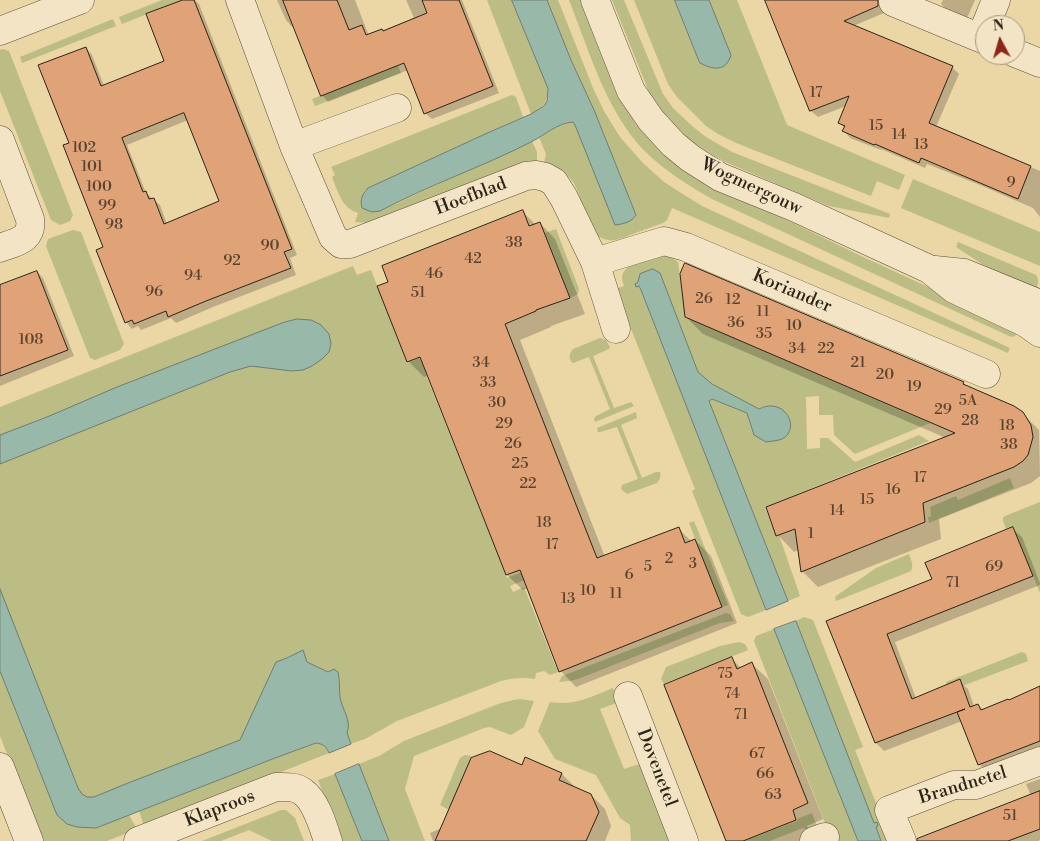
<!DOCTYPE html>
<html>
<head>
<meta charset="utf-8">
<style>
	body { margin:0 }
	#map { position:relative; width:1040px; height:841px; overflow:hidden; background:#ebd6a5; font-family:"Libre Bodoni",serif }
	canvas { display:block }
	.north { position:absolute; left:975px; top:15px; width:50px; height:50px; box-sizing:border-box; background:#f2e4c4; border:1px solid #a49780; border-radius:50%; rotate:354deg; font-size:14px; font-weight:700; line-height:20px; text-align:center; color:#2e2419 }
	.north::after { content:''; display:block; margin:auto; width:18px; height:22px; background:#8f2418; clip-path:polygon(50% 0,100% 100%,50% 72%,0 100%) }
</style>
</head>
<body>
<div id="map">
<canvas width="1040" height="841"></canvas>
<div class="north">N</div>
</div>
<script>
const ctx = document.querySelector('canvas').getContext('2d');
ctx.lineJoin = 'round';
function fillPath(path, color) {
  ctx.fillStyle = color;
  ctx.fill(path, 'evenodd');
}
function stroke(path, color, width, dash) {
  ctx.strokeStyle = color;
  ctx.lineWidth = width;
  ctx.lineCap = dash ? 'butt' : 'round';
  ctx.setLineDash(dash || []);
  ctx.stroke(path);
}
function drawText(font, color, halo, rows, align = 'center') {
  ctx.font = font + ' "Libre Bodoni",serif';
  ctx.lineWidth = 4;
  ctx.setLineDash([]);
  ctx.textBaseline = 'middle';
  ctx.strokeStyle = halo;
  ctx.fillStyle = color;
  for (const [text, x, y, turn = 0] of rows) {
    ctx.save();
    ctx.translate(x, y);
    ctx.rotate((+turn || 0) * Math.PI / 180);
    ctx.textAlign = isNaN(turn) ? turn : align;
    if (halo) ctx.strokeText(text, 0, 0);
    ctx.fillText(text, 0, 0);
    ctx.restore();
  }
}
fillPath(new Path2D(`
	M162,0H183L122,24L119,17Z
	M487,0H512L548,89C546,106 545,105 531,114Z
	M547,0H558L593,88L604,111L620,137L643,163L664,182L678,191L702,206L1010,348L1008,353L672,208L667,220L663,223C652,227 641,231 630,235C625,237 620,239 615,240C585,244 585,200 573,182C566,172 555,166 544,163L546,154L539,137C550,131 560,123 573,122L575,124L591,164L634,219L636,215L594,110L571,60Z
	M569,0H581L619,96L636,124L663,154L692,174L861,256L1017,328L1016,335L1013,337L1009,336L712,199C691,187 670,174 652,158C608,119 590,53 569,0Z
	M612,0H624L663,94L673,108L692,126L706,137L732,152L890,214L889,218L829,206L723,161L691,141L665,116L649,92Z
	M634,0H675L700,63L731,55L709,0H737L787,125L905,175L899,190L877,181L871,196L736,143L718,134L706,126L677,97L668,84Z
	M113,19L116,26L22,63L20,57Z
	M3,49L9,51L73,215L70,221L60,225L51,220L0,91V50Z
	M398,65L401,73L315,106L312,99Z
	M512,95L516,97L523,117L368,188C362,195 360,199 362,208L380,211L532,141L537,152V163L369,223L355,222L358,213C342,208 338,192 332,177L335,175L331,167Z
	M913,179L1040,232V266L901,208Z
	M556,229L579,289L578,294L570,298L545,233Z
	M73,230L81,232L124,344L120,350L95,360L90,358L46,246L48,239Z
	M958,242L1036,275C1040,280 1038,286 1034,292L1011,283L956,247Z
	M666,254L678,262L685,317L930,423L855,454L834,435L833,415H819V396L806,397L807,449L820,448V438H828L855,462L919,435L929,441L765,507L776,536L779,535L800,596L788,601L709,401L711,399L747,413L754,435L765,406L759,409L712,384L698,372L660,273L635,284L636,287L639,286L641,290L766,610L748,617L741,614L692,491L695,489L615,289L624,286C623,283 622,281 622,278C622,262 654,258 666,254Z
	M353,266L357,275L371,270L407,363L420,358L424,367L426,362L507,335L511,338L425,372L507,578L590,544L585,555L510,586L513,592L524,587L558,672L550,675L544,671L536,673L535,679C523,677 513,678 501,681L397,721L365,739L347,745L331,705L83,802L0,594V407Z
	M600,338L606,340L610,347L609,349L593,356L614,408L631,402L634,406L595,422L594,419L596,416L610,409L589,357L573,363C568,359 569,353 573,349Z
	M636,412L637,418L621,425L642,478L656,472H660C661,477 660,479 657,483L627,494L621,489L622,485L638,479L617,427L600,432H598L597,428Z
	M1010,478L1014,488L929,523L928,517L931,516L930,507L956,496L958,500Z
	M1040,502V593L1013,527L1006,529L1003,521V518L1005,516Z
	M694,521L728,605L722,607L689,523Z
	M909,554C911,560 914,565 911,571L836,601L835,598L836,596L876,568Z
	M726,613L730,614L734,621L720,623L578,679L569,681L559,682L562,676Z
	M804,617L813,620L863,747L855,750L891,841H881L875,827L877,823L874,824L796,621Z
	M774,629L858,841H832L754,641L756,636Z
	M739,642L745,644L748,650L664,684L661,679L666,667L720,646Z
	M1022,652L1026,654L1028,661L949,691L946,682Z
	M0,671L40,773L96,828L129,815L137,829L107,841H41L0,736Z
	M613,688L617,699L614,704L600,709L624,769L639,764L644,766L674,841H631L630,825L620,818L596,775L555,759L538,731L550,702C574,706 591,697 613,688Z
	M520,699L534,701L524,727L511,735L490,727L484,728L414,756L405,789L425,841H389L359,764L379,756L404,741L498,704L513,700Z
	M317,743C323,744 326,746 329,753L144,826L139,811L275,758Z
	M465,755L472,756L449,810L440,805L460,758Z
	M335,774L362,841H342L318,780Z
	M281,810H286L295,818L304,841H272L249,830L221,841H202Z
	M812,813L817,826L813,833L803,828L770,841H744L797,821V819Z`), '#bbbd84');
const water = new Path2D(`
	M512,0H547L571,60L594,110L636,215C632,222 623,224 615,225L575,125L573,122C557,123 545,135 531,142C482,167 429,185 380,211L372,212L362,208C360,199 362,195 368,188L483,135L531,114L544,106L547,101L548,89Z
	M675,0H709L731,55C726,72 713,70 700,63Z
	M653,269L660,273L698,372L712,384L759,409C784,396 802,428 782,439C777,441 771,441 766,442L754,435L747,413L712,399L709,401L788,601L766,610L641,290L639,286L636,287L635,284L638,282L640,274Z
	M297,319L311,320L321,325L329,334L331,344L329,352L322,359L312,366L303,370L292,371L251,366L230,372L0,464V435L47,417L117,387L282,323Z
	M0,589L78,788L82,794L87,797H94L128,783L240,740L276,662L287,658L303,650L307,662L328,672L334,669L338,672C340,680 339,689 340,697C342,710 352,720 347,733L351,744L329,753C326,746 323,744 316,743L275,758L96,828L77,827L67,824L57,815L0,671Z
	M796,621L874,823L877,822L878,826L876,827L881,841H858L774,629Z
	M359,764L389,841H362L335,774Z`);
fillPath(water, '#98b9aa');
stroke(water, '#6e7d70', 1);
fillPath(new Path2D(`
	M187,0H195L199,4L297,255L290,258L296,275L213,307L176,323L171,318L141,330L138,326L132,329L126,322L105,248L71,143L86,48L92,55L104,86L166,62ZM188,120L221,201L167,224L160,205L146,193L127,145Z
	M277,0H355L369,36L414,18L406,0H462L499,93L432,119L425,113L408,70L328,102L322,95L294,26L292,27L286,20Z
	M766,0H874L877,2L884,9V13L853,26L952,67L959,74L936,127L1040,171V217L1033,208L980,185L927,164L925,168L881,149V150L850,138L844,131L845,128L839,123L846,106L818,117L811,111Z
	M943,0H975L967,18L947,10L941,4Z
	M523,212L536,225L540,223L555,239L585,314L551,326V327L520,340L605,557L678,528L692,542L695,540L711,556L737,623L576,687L561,671L528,588L523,590L507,575L429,375L424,377L408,361L379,287L390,283Z
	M37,272L43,278L74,356L0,386V287Z
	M686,317L963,383L968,387L1022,413L1039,430L1040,476L1031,483L939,519L941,539L818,587L802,571L798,550L794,552L778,535L946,438L703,334Z
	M1013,529L1022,537L1040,583V585L895,642L916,698L959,681L968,689L974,706L978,705L983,710L1009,701L1040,688V756L988,773L979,764L962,721L884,751L876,743L828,621L934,580Z
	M732,659L741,668L752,664L768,679L823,819L807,826L811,836L798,841H727Z
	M523,767L562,774L575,787L591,795L605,809L611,826L605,841H433L430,833L442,828Z
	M1040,779V840L1038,841H927L1031,796L1026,784Z`), '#0003');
const building = new Path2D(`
	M183,0H194L292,249L284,252L291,268L206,301L168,317L166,311L134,324L132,320L125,323L96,250L103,247L63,145L69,143L38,65L86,47L101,86L164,61L146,14ZM184,113L219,201L164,224L154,198L149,199L146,191L143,192L122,138Z
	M283,0H337L349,30L362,25L366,35L382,29L383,31L427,13L422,0H459L493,86L424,114L404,63L321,96Z
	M765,0H878V6L844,21L953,66L929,123L1031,166L1018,199L921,158L919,163L875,144L874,145L842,131L845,126L838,123L849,96L810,111Z
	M523,210L529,226L540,222L570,298L536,310V311L505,324L597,558L679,527L685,543L695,539L722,607L559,672L520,570L506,575L420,357L407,362L377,286L388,282L382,266Z
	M685,263L964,382L963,384L1014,406L1023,412L1031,425L1033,437L1028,455L1023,461L1014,467L923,503L925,522L801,572L795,529L776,536L766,507L955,433L685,317L680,274Z
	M37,271L68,350L0,376V285Z
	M1013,527L1033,576L887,634L912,699L960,679L970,707L978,704L981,710L1008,699L1009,700L1040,686V741L978,765L957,712L965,709L925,724L875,743L826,621L932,579L925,563Z
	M732,657L737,669L752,662L808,803L793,810L796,820L743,841H726L664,685Z
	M490,751L522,765L525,757L562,773L559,780L591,794L599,812L586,841H435L471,758Z
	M1040,791V829L1008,841H917V839Z`);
fillPath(building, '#e0a277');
stroke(building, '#2e2419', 1);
const minor = new Path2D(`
	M240,0L294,146L333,237L341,244H350L526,176L536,175L545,177L554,182L564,198L595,262L616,329
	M595,0L631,91L651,120L673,144L690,158L720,177L794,207L929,269L954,289L1026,323L1040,333
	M893,2L985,40
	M986,25L996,0
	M0,31L80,0
	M1015,53L1040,63
	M0,140L30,219C33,240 16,242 0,248
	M294,146L397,108
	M595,262L664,241L686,247L986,374
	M935,270L964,273L1040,304
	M628,696L684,841
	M0,767L29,841
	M138,841L276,787C285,787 296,786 303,792C316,801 323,826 328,841
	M814,841L825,837
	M902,841L889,810L954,785H976L1040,761`);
stroke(minor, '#5d503c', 29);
stroke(minor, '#f2e4c4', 28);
drawText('15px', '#5a4430', null, [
	["17",816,93],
	["15",876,126],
	["14",899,135],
	["13",921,145],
	["102",84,148],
	["101",92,167],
	["9",1011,183],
	["100",99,187],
	["99",107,206],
	["98",114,225],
	["38",514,243],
	["90",270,246],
	["42",473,259],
	["92",232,261],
	["46",434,274],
	["94",193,276],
	["96",154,292],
	["51",418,293],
	["26",704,299],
	["12",733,300],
	["11",763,312],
	["36",736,323],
	["10",794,326],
	["35",764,334],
	["108",31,340],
	["34",797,349],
	["22",826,349],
	["34",481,363],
	["21",858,363],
	["20",885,375],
	["33",488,383],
	["19",914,387],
	["5A",968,401],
	["30",497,403],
	["29",943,410],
	["28",970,421],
	["29",504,424],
	["18",1007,426],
	["26",513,444],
	["38",1009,445],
	["25",520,464],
	["17",920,478],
	["22",528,484],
	["16",893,490],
	["15",867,500],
	["14",837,511],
	["18",544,523],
	["1",811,534],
	["17",552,545],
	["2",669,559],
	["3",693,564],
	["5",648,567],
	["69",994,567],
	["6",629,575],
	["71",953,583],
	["10",588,591],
	["11",616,594],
	["13",568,599],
	["75",725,674],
	["74",732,694],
	["71",741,715],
	["67",757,754],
	["66",765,774],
	["63",773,795],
	["51",1010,816]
]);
drawText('18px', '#2e2419', '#f2e4c4', [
	["Wogmergouw",751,187,25],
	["Hoefblad",471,197,-21],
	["Koriander",792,292,23],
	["Dovenetel",656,768,69],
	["Brandnetel",963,786,-17],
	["Klaproos",220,809,-21]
]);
</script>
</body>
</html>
